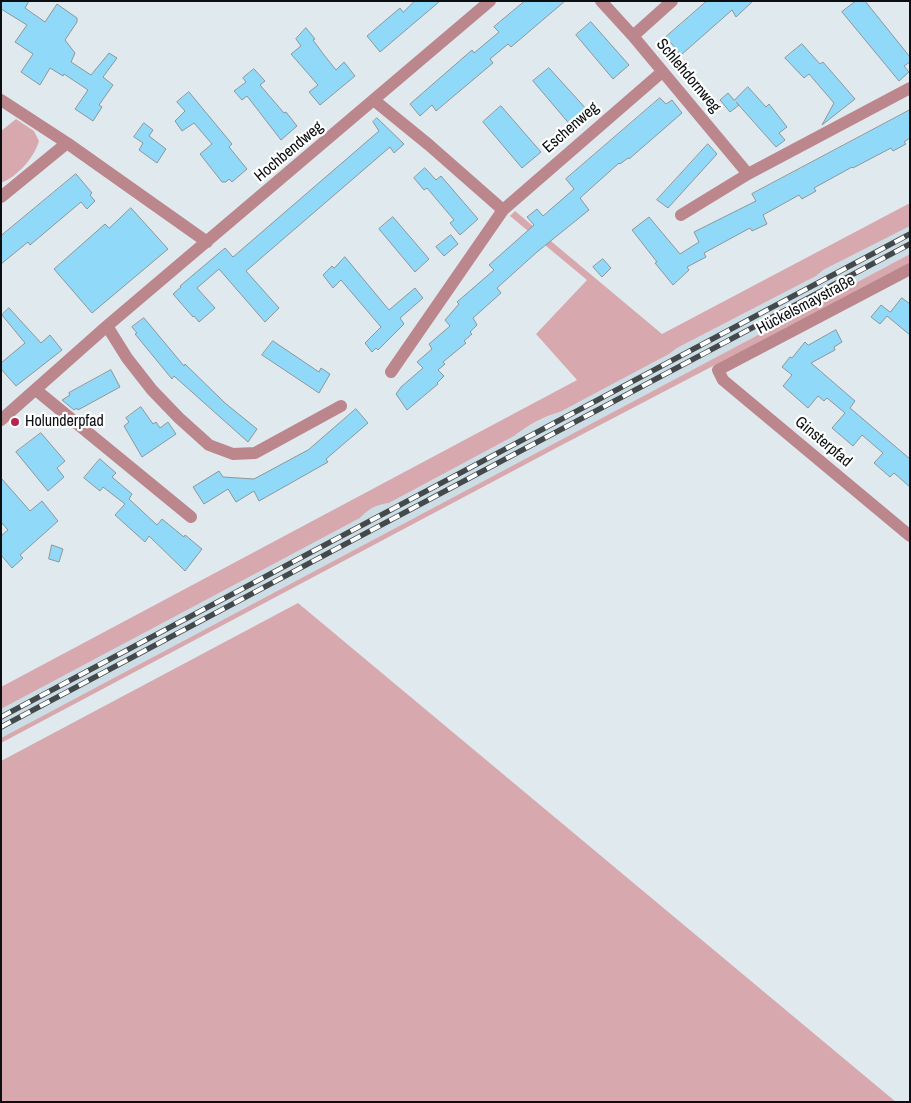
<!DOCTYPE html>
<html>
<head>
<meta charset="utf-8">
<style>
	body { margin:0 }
	#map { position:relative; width:911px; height:1103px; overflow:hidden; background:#e0eaee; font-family:"Archivo Narrow",sans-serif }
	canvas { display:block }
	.frame { position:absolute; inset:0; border:2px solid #0c0f11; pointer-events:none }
</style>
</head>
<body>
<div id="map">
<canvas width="911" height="1103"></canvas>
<div class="frame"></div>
</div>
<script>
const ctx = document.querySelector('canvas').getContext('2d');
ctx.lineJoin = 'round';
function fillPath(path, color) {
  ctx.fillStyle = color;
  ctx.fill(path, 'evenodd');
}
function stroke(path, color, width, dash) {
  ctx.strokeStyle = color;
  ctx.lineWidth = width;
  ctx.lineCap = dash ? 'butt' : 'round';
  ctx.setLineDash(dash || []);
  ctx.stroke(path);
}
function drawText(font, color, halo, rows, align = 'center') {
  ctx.font = font + ' "Archivo Narrow",sans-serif';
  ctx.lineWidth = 4.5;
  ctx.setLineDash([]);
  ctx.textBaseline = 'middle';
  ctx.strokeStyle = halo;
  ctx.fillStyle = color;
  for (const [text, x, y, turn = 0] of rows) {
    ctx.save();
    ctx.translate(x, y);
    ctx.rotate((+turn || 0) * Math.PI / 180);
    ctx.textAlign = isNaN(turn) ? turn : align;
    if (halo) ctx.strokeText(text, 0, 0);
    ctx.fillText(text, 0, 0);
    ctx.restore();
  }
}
fillPath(new Path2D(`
	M910,226V254L1,738V709L360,518L367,510L378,504L389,503L514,436L523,429L553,414L560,412L669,354L677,348L816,276L823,270Z`), '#ccdde5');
fillPath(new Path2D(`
	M16,119L34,131L39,141C34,158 18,176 1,183V131Z
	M910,203V226L823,270L816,276L677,348L669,354L560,412C544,416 527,426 514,436L389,503C376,505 369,508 360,518L1,709V687L577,380L536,334L587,280L510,216L515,211L662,334Z
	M910,254V263L560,446L1,743V738Z
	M298,603L896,1102H1V761Z`), '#d7a9ae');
const building = new Path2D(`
	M1,1H29L25,8L45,22L57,4L77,18V22L65,40L75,53L71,62L91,75L109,53L117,58L103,77L113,85L99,105L102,107L93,121L75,109L88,90L64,74L63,76L50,68L40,85L21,72L33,54L15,42L27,25L1,9Z
	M415,1H440L380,52L367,36L400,8L403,12Z
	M525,1H565L511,47L508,44L490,59L493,63L487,68L436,111L432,105L420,116L410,104L472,50L474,53L499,32L494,27Z
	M707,1H753L736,17L732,10L681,55L666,37Z
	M856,1H865L910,57V62L904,66L909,72L899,81L842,12Z
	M591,22L629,65L613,79L576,35Z
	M306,28L315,39L313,40L324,55L336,70L344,62L355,76L320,105L309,92L318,85L291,54L301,46L296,39Z
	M802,44L820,64L823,62L855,99L822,125L834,103L809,74L804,78L785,58Z
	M549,68L589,112L572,127L533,81Z
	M254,69L265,81L260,85L284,113L286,112L297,126L281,140L247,96L242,100L234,91L246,82L243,78Z
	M748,87L766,107L769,104L787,127L779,133L785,140L776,147L736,102L739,105L730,112L720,100L728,93L734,100Z
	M189,92L232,144L229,147L247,169L232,182L229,179L226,182H222L200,154L212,144L194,123L182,131L175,121L185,111L177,102Z
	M660,98L666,104L672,100L682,113L629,159L628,158L620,164L619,163L580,198L589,210L537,252L497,288L501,293L473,318L477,325L470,332L472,334L464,341L466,343L443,362L445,364L438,370L444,376L437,383L438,384L407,410L396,394L401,387L423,368L417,362L432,349L429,344L450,326L445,320L459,304L457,302L494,270L489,265L534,225L527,217L537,209L543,216L574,189L566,179Z
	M501,106L541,152L522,168L483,122Z
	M910,110V138L904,142L906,144L893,151L891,148L853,168L852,167L814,188L816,191L802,199L799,195L763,215L767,224L752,231L750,228L704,253L706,257L687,267L689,270L673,285L655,263L657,262L632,230L649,217L680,254L699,242L694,232L756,201L752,194Z
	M377,118L404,144L394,153L390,147L246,271L279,308L265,322L219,269L197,288L215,308L199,322L194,316L193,317L173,294L181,287L180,286L225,248L233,257L379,131L373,122Z
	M144,123L153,130L149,136L166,149L157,163L139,150L143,143L134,137Z
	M708,144L717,154L668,208L657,200Z
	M425,168L436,180L441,176L478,219L460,235L450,223L454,220L427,188L424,190L414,178Z
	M76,174L92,193L90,195L95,201L87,209L81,202L30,245L28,242L1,264V236Z
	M131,208L168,249L92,313L54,269L105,224L109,228Z
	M393,217L429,259L415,272L379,229Z
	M451,235L458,244L444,256L436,247Z
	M345,257L389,310L415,288L423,298L400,318L404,324L378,350L376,348L372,352L365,343L381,327L341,280L333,288L323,275L332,266L334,268Z
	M603,259L611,268L602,277L593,267Z
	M902,298L910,304V335L887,316L880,324L871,317L881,305L890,312Z
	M9,308L41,343L50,335L62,350L16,386L1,369V363L25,343L2,315Z
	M144,318L184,366L185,364L225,403L257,429L248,442L174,376L172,379L135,334L137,333L132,327Z
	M836,330L842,342L834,347L835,350L811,363L855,401L850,408L910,459V487L894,473L890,477L874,463L883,453L862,435L853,446L832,428L845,413L827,398L824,401L818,396L808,408L783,386L792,375L782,367L790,357L792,358L805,342L808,345Z
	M273,341L319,372L321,368L330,374L319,393L262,355Z
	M111,370L120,387L78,410L77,408L74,410L62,400L70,395L69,393Z
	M141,407L153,424L156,422L160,428L168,422L176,434L142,457L124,426L129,422L126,418Z
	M356,409L368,423L326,459L328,462L259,501L254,491L236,502L228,489L204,504L193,487L219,471L223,477L254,479L308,450Z
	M41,433L65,461L57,468L64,477L48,491L16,452Z
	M100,459L116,473L112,477L132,494L129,499L157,525L162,519L184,537L185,535L202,549L185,571L149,536L145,542L115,515L125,504L103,487L100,491L84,478Z
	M1,478L30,511L42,501L58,521L20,555L23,558L12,568L1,555V536L8,530L1,522Z
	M52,545L63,549L59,562L49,559Z`);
fillPath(building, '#90d9f9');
stroke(building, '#8d969a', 1);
stroke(new Path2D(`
	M601,1L633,36L748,174L681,215
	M633,36L672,1
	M1,100L67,143L207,242
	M375,101L429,145L503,210L391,372
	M748,174L910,88
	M1,197L67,143
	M503,210L662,72
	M910,269L718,370L723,380L910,536
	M107,326L127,358L152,390L179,418L209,445L233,454L255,453L341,406
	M36,390L191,517
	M1,420L107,326L490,1`), '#bb878d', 12);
const rail = new Path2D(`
	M1,717L910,234
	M1,727L910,244`);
stroke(rail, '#44494b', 5.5);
stroke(rail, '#fff', 4, [11]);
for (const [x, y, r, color] of [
	[15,422,5,"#b6254d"]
]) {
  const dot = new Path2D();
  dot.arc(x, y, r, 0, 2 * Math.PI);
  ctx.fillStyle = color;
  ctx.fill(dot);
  stroke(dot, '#fff', 2);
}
drawText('16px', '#0c0f11', '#fff', [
	["Schlehdornweg",688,76,50],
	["Eschenweg",571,128,-41],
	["Hochbendweg",289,152,-40],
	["Hückelsmaystraße",806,305,-28],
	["Ginsterpfad",823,442,40]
]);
drawText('16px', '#0c0f11', '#fff', [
	["Holunderpfad",25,422]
], 'left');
</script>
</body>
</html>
